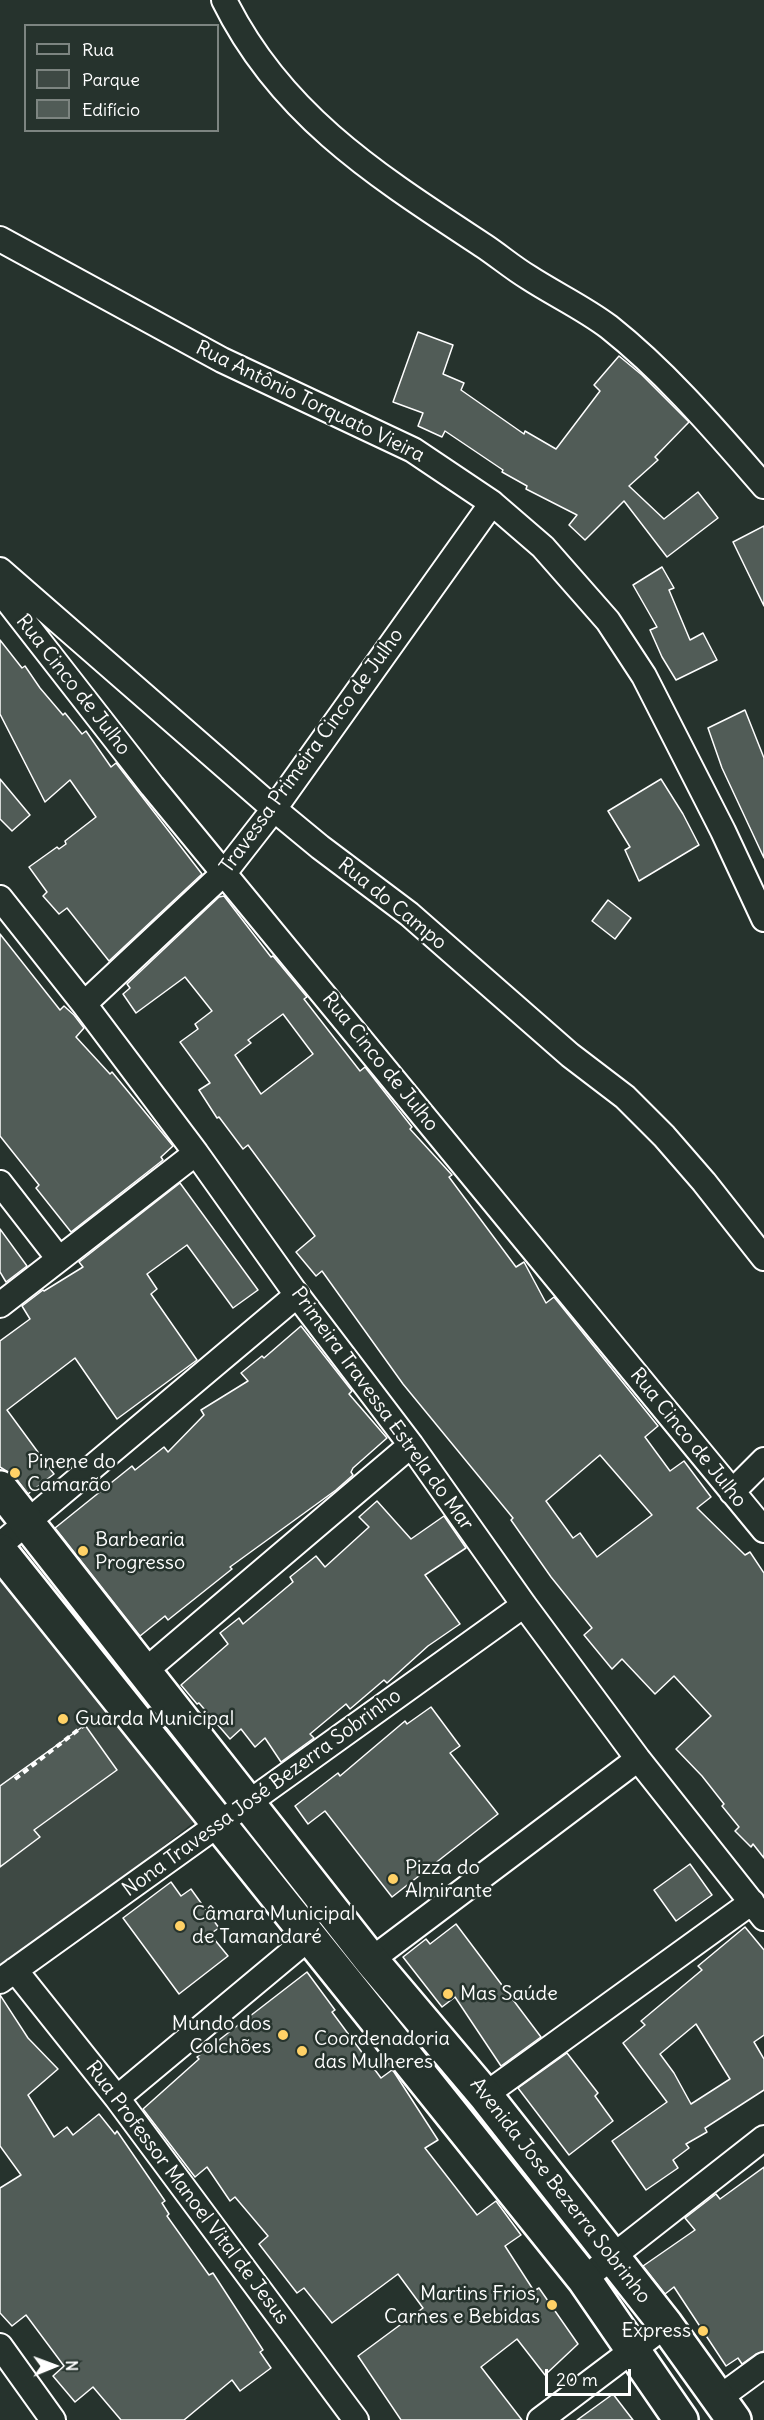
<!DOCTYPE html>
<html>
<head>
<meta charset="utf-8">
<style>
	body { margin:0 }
	#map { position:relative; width:764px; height:2420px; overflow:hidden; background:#26332d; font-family:Delius,sans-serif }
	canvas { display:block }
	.legend { position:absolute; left:24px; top:24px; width:195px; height:108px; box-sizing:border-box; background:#26332d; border:2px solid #7d8581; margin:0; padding:8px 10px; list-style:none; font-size:18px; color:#fff }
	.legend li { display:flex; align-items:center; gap:12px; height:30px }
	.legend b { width:30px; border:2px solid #7d8581 }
	.north { position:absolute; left:24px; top:2336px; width:60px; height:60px; -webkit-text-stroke:4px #26332d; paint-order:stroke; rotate:89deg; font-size:16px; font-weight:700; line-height:24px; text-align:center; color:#fff }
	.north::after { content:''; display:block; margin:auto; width:21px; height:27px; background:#fff; clip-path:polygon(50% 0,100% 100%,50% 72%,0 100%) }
	.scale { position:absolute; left:545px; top:2369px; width:86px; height:27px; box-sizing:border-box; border:3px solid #fff; border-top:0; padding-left:8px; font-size:18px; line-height:21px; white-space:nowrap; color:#fff; -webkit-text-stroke:4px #26332d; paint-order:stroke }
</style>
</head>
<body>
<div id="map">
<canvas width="764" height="2420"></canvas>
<ul class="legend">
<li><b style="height:8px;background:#26332d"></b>Rua</li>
<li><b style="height:16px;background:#3e4944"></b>Parque</li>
<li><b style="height:16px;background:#515c57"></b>Edifício</li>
</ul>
<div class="north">N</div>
<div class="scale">20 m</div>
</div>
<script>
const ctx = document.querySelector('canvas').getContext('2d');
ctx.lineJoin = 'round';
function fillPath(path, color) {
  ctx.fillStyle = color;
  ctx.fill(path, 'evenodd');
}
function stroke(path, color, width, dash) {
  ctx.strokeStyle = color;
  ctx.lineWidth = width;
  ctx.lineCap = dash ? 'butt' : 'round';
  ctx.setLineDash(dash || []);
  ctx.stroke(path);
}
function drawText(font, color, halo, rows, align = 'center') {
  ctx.font = font + ' Delius,sans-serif';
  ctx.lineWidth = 5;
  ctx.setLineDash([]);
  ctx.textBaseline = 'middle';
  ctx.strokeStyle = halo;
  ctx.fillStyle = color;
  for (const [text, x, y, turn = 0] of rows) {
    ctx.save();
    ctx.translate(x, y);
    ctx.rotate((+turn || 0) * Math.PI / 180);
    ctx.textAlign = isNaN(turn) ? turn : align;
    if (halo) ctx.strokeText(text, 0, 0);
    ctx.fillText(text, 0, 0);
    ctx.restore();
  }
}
fillPath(new Path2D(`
	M0,1572L199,1818L0,1975Z`), '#3e4944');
const building = new Path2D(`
	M418,332L453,345L443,374L464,383L461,390L524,434L525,431L556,449L600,391L594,385L619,356L642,375L689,422L655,457L658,460L629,486L664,519L698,492L718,518L667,557L624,501L585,540L569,525L577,515L526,489L527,486L502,472L503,470L445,431L442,437L418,426L423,413L393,402Z
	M764,526V606L733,542Z
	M662,567L674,588L669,590L690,640L703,633L717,660L676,680L662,657L650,630L657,627L633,585Z
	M0,640L22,668L25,666L40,688L63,715L65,713L82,734L86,731L111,767L116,763L202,874L109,961L67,908L59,914L43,896L47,892L29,867L57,847L59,849L66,844L65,841L96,817L70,780L45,802L0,714Z
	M745,710L764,758V858L722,768L708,728Z
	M0,779L30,815L12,831L0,819Z
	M661,779L683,814L699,845L639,881L625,850L630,847L608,811Z
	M224,896L271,957L273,956L307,997L304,999L360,1071L365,1067L412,1127L410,1129L452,1175L449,1177L516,1267L524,1262L546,1303L554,1297L658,1426L645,1437L670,1471L684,1461L711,1497L697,1508L745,1555L750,1552L764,1573V1858L753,1844L751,1847L735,1831L739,1827L722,1806L724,1804L702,1776L676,1749L711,1716L674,1676L655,1694L622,1659L612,1669L584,1635L592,1628L551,1577L511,1520L513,1518L403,1384L322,1271L316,1276L296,1252L315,1236L248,1145L243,1149L219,1117L217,1118L199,1090L210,1083L180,1042L198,1029L195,1024L212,1011L185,977L136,1013L123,994L130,988L127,984L219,897ZM283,1014L313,1054L261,1094L235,1055L251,1043L248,1040ZM600,1455L652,1515L597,1557L580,1533L573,1538L546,1501Z
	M608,900L631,918L615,939L592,921Z
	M0,934L60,1010L64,1006L74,1015L84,1028L76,1037L110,1074L112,1072L173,1146L161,1157L163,1160L71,1232L36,1188L39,1185L0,1136Z
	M180,1183L258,1290L233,1308L187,1245L147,1274L157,1289L151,1294L197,1360L117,1419L75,1358L7,1410L54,1474L28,1494L14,1476L0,1467V1341L30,1319L22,1306L43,1290L44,1291L83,1267L79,1262Z
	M0,1229L27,1266L6,1282L0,1272Z
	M301,1326L352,1391L349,1394L387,1438L353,1468L351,1472L353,1475L336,1490L230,1567L232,1569L168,1620L165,1616L140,1636L55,1528L132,1466L135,1470L164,1447L168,1452L204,1415L201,1410L248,1381L241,1373L262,1356L264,1358Z
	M377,1501L411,1539L444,1516L466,1548L425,1575L460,1624L428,1646L387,1683L384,1680L350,1709L346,1704L310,1734L314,1738L281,1762L265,1738L255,1747L241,1729L230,1739L199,1703L197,1704L181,1685L228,1644L220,1633L239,1618L243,1624L293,1582L290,1577L316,1556L325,1567L369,1527L359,1517Z
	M431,1707L460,1746L450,1753L498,1814L392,1897L325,1811L308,1824L295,1806L338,1773L340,1776L405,1721L407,1724Z
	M85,1725L117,1770L34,1830L40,1837L0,1867V1786Z
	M690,1864L712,1895L676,1921L654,1890Z
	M171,1882L181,1896L191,1889L219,1928L210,1934L228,1956L179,1994L123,1918Z
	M456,1924L541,2037L501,2066L455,1997L442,2007L403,1957L426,1939L430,1944Z
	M745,1927L764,1950V2035L754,2042L764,2059V2090L705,2128L707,2132L686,2144L689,2148L673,2160L678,2168L646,2190L612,2141L667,2102L623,2043L645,2025L641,2021L702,1970L698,1966ZM696,2024L730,2079L691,2104L674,2073L660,2054Z
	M307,1972L335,2010L332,2012L381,2078L392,2070L394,2072L438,2140L425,2148L477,2215L496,2201L521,2235L505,2246L534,2291L539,2288L578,2344L545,2375L517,2339L481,2367L522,2420H401L358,2356L423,2308L398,2274L332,2323L304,2288L297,2293L259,2244L268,2236L235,2197L230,2201L207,2167L195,2177L143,2109L199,2059L197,2057Z
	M0,1995L28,2038L58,2069L28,2095L54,2137L67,2127L73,2135L99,2114L115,2134L117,2131L165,2201L162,2203L169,2214L167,2216L209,2275L213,2273L263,2350L260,2352L271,2368L240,2391L232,2380L184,2420H121L93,2387L75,2402L53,2376L64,2366L26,2315L12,2326L0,2313V2188L21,2175L0,2146Z
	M567,2053L598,2093L595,2096L613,2121L569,2155L518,2088Z
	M764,2167V2351L756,2354L742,2364L738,2358L726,2366L674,2287L665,2294L643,2266L695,2230L685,2218L716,2194L720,2199Z
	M613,2394L633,2420H577Z`);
fillPath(building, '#515c57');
stroke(building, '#fff', 1.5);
const street = new Path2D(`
	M224,0C281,116 379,177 484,246C499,256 513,268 528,277C554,294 584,308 609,327C667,373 716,431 764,486
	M0,239L222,360L413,450L492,503L543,547L608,621L644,676L723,831L764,919
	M0,570L274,809L320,847L409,914L570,1055L625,1097L664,1136L704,1182L764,1258
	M0,591L152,786L764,1530
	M0,898L84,1004L196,1153L297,1295L411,1445L524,1605L638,1759L764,1918
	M84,1004L224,873L274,809L492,503
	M0,1183L59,1259
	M0,1305L196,1153
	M732,1492L764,1460
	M0,1545L297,1295
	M145,1671L411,1445
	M371,1960L638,1759
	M15,1970L117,2098L356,2420
	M0,1981L524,1605
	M485,2095L752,1902
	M117,2098L310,1937
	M584,2279L764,2138
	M0,2346L53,2420
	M719,2398L764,2365
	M540,2420L666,2325`);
const secondary = new Path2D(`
	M0,1488L371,1960L485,2095L666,2325L734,2420
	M0,1551L584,2279L681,2420`);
stroke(street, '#fff', 28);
stroke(secondary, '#fff', 38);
stroke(new Path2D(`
	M15,1779L96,1716`), '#fff', 4, [6, 4.5]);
stroke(street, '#26332d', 24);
stroke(secondary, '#26332d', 33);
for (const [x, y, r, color] of [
	[15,1473,6,"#ffd166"],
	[83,1551,6,"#ffd166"],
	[63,1719,6,"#ffd166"],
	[393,1879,6,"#ffd166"],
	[180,1926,6,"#ffd166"],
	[448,1994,6,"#ffd166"],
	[283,2035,6,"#ffd166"],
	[302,2051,6,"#ffd166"],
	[552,2305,6,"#ffd166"],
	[703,2331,6,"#ffd166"]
]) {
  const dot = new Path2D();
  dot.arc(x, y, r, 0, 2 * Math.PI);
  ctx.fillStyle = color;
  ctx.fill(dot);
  stroke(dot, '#26332d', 2);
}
drawText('20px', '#fff', '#26332d', [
	["Rua Antônio Torquato Vieira",310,402,26],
	["Rua Cinco de Julho",73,685,52],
	["Travessa Primeira Cinco de Julho",312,751,-54],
	["Rua do Campo",392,904,39],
	["Rua Cinco de Julho",380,1062,51],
	["Primeira Travessa Estrela do Mar",382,1409,54],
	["Rua Cinco de Julho",688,1438,51],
	["Nona Travessa José Bezerra Sobrinho",262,1793,-36],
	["Avenida Jose Bezerra Sobrinho",560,2191,52],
	["Rua Professor Manoel Vital de Jesus",187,2193,53]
]);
drawText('20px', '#fff', '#26332d', [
	["Pinene do",27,1462],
	["Camarão",27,1485],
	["Barbearia",95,1540],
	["Progresso",95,1563],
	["Guarda Municipal",75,1719],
	["Pizza do",405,1868],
	["Almirante",405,1891],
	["Câmara Municipal",192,1914],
	["de Tamandaré",192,1937],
	["Mas Saúde",460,1994],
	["Mundo dos",271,2024,"right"],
	["Colchões",271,2047,"right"],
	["Coordenadoria",314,2039],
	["das Mulheres",314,2062],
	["Martins Frios,",540,2294,"right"],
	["Carnes e Bebidas",540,2317,"right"],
	["Express",691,2331,"right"]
], 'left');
</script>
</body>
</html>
